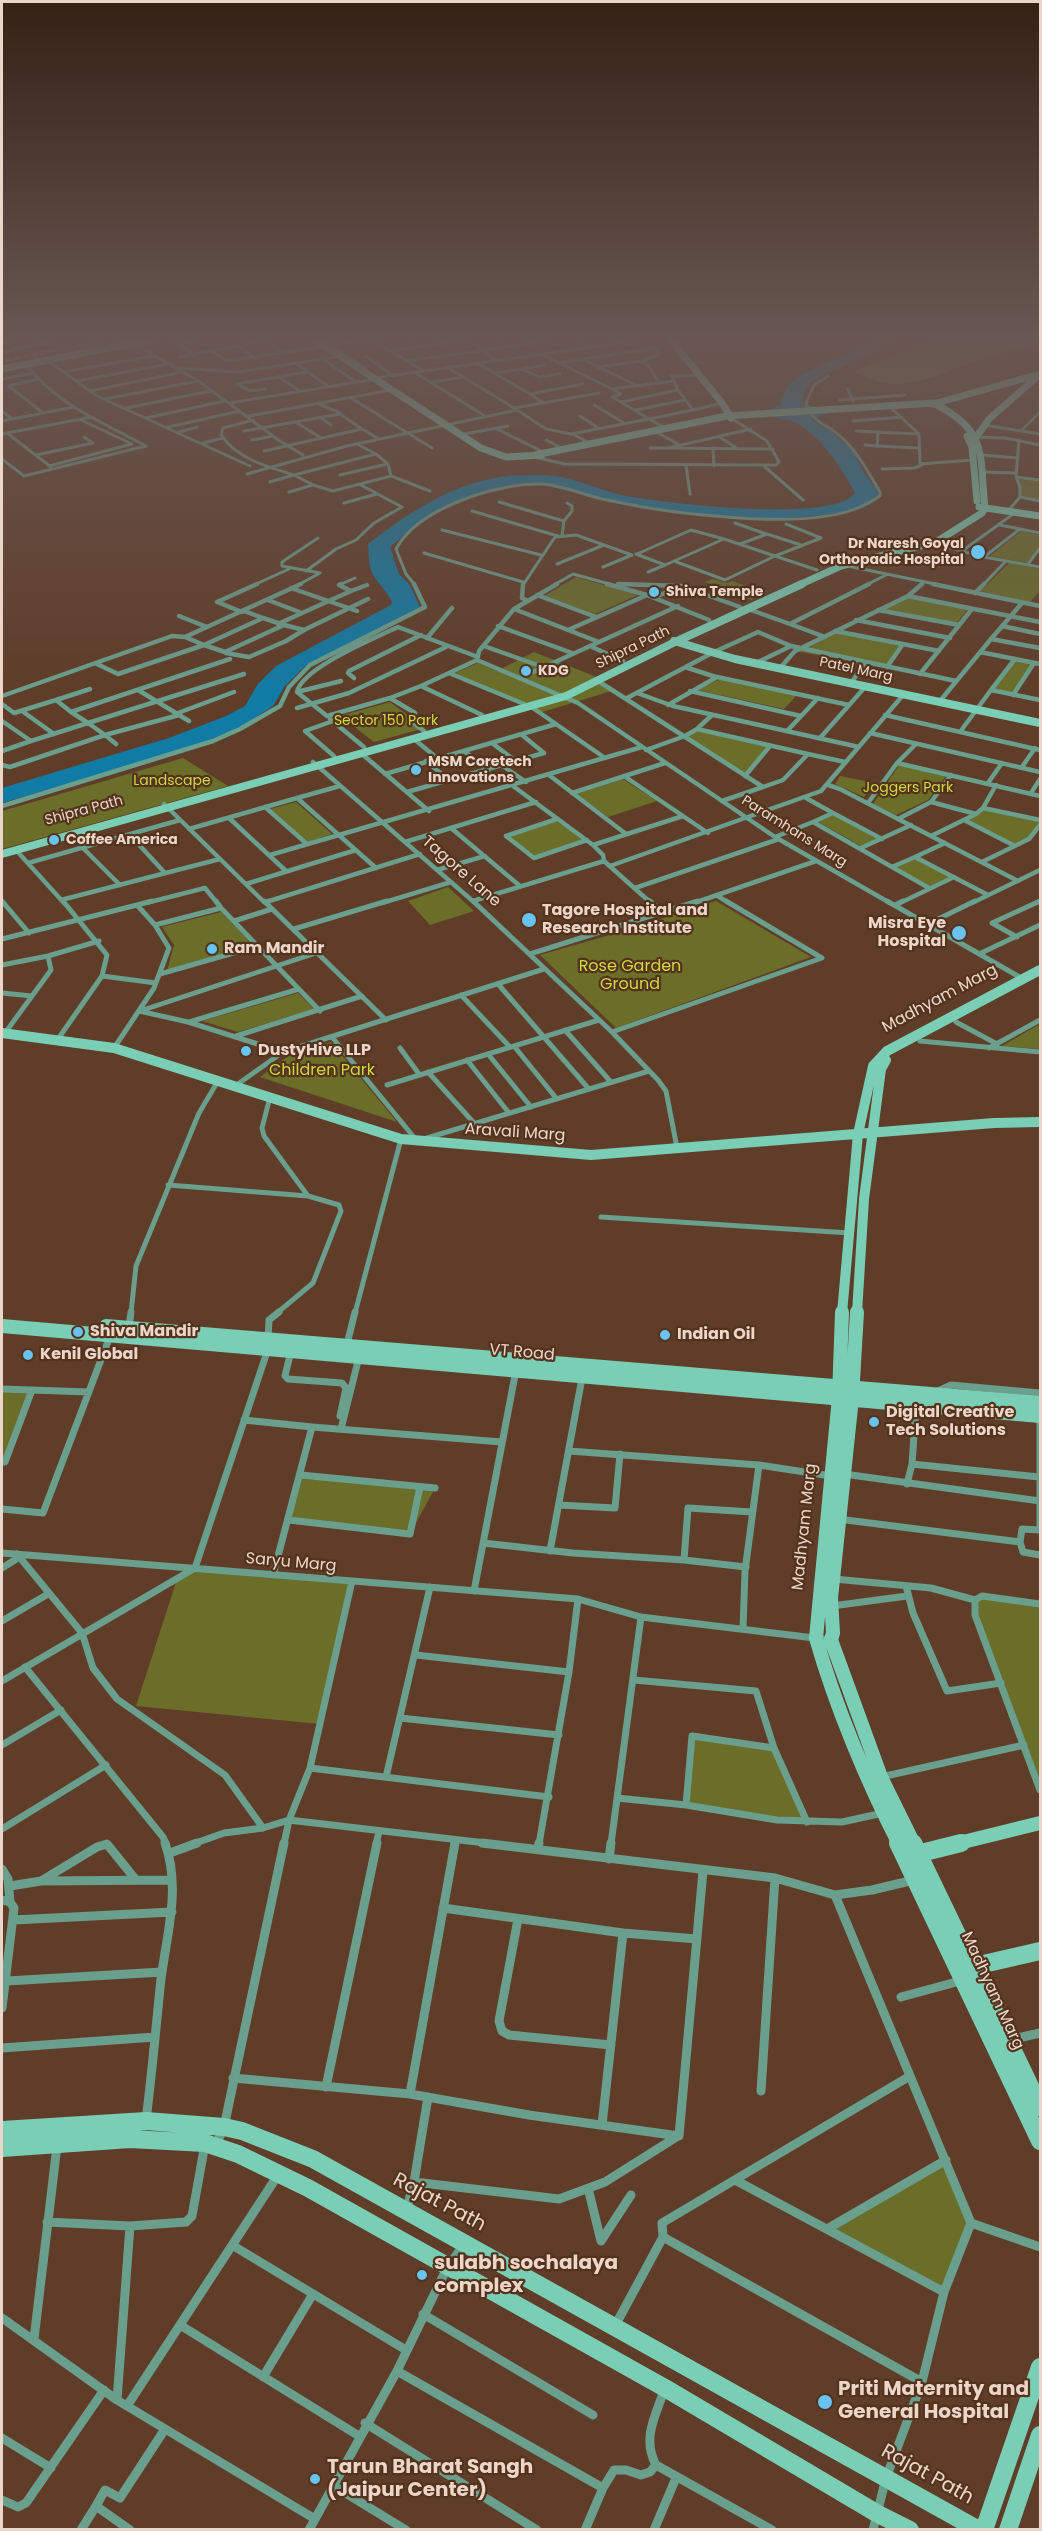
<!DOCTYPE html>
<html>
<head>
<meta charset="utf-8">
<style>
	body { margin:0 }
	#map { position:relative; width:1042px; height:2531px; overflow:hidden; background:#5f3d28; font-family:Poppins,sans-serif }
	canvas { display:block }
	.frame { position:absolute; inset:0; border:3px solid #ecd6ca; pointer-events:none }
</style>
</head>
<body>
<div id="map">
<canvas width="1042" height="2531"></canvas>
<div class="frame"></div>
</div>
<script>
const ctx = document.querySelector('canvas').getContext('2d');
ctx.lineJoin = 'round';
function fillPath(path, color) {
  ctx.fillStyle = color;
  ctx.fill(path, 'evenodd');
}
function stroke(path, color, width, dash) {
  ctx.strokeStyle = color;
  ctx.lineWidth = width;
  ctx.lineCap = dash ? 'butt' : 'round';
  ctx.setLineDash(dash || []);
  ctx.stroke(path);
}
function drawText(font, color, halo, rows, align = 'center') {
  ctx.font = font + ' Poppins,sans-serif';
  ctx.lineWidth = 4.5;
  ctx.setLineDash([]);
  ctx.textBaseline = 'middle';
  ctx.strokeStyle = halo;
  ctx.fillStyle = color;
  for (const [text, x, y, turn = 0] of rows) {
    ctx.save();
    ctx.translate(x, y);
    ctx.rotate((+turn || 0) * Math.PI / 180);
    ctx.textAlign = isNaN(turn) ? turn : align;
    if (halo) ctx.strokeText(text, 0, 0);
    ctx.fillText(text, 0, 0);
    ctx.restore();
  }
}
fillPath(new Path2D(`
	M954,339H1040V343C1021,349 1001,353 982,359C937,373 899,400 854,371L920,344Z
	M1016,477L1040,480V501L1020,497Z
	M1021,531L1040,535V546L1027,563L990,556Z
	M1010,562L1040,569V591L1030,602L980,591Z
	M576,577L638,595L595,614L544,596Z
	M713,579L726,583L732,581L766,593L751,600L705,582Z
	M909,597L968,609L956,624L883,610Z
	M835,631L903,644L887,667L795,651Z
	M534,652L594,676L615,690L539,713L455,673L478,663L497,671Z
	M1012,658L1034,663L1013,695L991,690Z
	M720,679L797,695L784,709L697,690Z
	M390,702L425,728L374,742L340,716Z
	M701,730L770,746L745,776L685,736Z
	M183,758L228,786L2,849V811Z
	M899,765L946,776L928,800L896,815L873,804Z
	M840,776L875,783L864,797L835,784Z
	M623,779L657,801L608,817L577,794Z
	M296,802L332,834L308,842L270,809Z
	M983,808L1040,820C1040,834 1026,840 1015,846L964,820Z
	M834,815L877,839L861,846L818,822Z
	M556,821L584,840L535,856L508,837Z
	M916,857L952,876L929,888L894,866Z
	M448,887L474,911L430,925L408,901Z
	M716,901L811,957L616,1028L540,955L634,928Z
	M221,912L252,944L167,971L174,945L162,927Z
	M298,993L314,1009L238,1032L202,1021Z
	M1040,1024V1049L1002,1046Z
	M331,1042L397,1122L260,1077L288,1056Z
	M2,1389L32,1390L2,1462Z
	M301,1475L435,1488L410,1534L289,1520Z
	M195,1568L352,1581L319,1724L136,1706L177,1579Z
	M982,1596L1040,1601V1790L975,1615V1600Z
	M692,1736L774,1748L807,1822L686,1805Z
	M946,2160L971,2223L944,2292L827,2229Z`), '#6a6e29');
fillPath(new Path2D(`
	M877,339H904L826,374L810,384L802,399L803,404L821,408L827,413L813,420L831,431L853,451L864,473L878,492C875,510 850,511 836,513C766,524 683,517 614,503C579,496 547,480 511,485C481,490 448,505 422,521C411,528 401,538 390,547L399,574L410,585L420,607L304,667L285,686L273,706L239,728L189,748L2,803V788L169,738L226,716L245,706L258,684L276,666L391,605L392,602C386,590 382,588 375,578C368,569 369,554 368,544C407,514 451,484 501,477C520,475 543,474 561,477C582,481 602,491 622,495C659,503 835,524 855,493C844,471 818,432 794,422C786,419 777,419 770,416L769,409L782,405L780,400L789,384L801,375Z`), '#107ba5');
stroke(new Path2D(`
	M168,339L194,354
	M324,339L364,368
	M370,339L423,370
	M406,339L413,342
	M583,339L579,340L589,348
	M266,340L284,353
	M131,342L200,382L277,439L303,455
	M178,345L207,339
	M334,345L371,339
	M238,346L255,358
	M507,347L549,341
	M212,351L227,361L321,347
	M390,351L468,340L495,360
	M2,352L61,339
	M543,355L612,389
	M366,356L392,375
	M180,357L273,339
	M323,359L356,382
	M583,359L656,348
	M48,361L97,396L250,466
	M407,361L507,347L497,339
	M641,361L657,356L659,352L654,346
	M25,363C54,403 104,423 146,446
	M296,363L329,387
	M477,363L494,373L522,369L539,377L560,374
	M559,363L583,359L598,367
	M447,367L514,408L543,403L530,394
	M179,368L238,372L336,357
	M523,369L544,365
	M63,372L153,356
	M414,372L485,416
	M494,373L530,394L583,384
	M279,377L301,392
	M374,378L650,339
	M2,379L33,373
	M38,379L9,386L43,413
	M77,381L168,364
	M674,381L672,376L700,375
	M432,382L464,377
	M638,386L598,367L641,361L648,365L659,383
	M265,389L250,391L237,384L307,372
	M848,389L853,401
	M678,390L693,410L649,419L621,402Z
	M90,391L182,372
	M351,398L432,448
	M105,399L198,381
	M840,400L905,395
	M621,402L612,397L621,394L612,389L674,381L678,390
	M229,403L376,379
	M543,403L599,393
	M319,404L340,413
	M594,405L624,423
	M890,407L919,434L920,464L972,460
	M126,408L210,391
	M636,410L685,400
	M693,410L722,403
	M2,411L12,419
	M249,416L391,390
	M580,416L598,428
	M146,418L225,401
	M321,418L331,425
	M649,419L667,429
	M81,420L132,444
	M253,420L223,428L221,435C239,460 266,466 294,475L270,482
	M2,421L74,407
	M853,421L902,417
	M297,423L321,438
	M983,425L1040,434
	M168,427L240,411
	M495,428L545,453
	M751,429L668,448L773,449
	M244,431L340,414L362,429
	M856,431L918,434
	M1021,431L1040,412
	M179,432L197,427
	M878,432L877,446L918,448
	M7,433L51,467
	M658,433L678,444
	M2,434L92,417
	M573,434L591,444
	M459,435L508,426
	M718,436L735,447
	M977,437L1005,438L1040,445
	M252,440L273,436
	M546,440L563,449
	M203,443L223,438
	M865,445L877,446
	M650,448H668
	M713,448L714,466
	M264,451L362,429L379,439
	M36,455L93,443L84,437
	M981,455L1018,458
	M534,457L565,464L776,465L779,462L767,441L731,418
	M2,459L24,476L146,446
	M686,465L690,494
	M49,466L132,444
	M765,467L803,500
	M882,469L914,468L922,465
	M982,472L1016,473
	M247,474L347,446L517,410L546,429L571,434L649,419
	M340,475L387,464
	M391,476L430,491
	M1016,477L1040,480
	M313,485L333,491L391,476L388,464L376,454
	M289,492L313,485L294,475L376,454L357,444
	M1020,497L1040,501
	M499,502L564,521L562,535
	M344,503L377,494
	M472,511L558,536
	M1008,511L1020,497V487L1016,477L1019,440
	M564,521L572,511V506L567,503
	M735,523L766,534
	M786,524L821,538L775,556L817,570
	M1000,525L1040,533
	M442,530L541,555
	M925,541L984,557L1040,567
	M740,544L767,534L801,545
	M962,551L1016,512
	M424,553L523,582
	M636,554L665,565L648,572
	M637,554L691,530L724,539L665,565
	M984,557L1020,529
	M674,561L725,580L775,556L724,539
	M833,563L940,585
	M1028,564L1040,548
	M603,567L632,555L604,545
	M306,571L336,549L356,540L374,523L402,507L359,484
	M618,584L658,585
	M254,585L289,569
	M298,585L320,573L282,566V562L318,538
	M339,585L355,578
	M415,585L406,574L396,549C418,508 497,483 541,484C564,485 585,496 607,500C666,513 805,532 860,507C867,504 874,500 880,496V492C869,474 858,452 842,438C827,423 814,425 806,403L814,385L828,376
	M523,585L555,537L576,535L604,545L557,564
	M554,585L573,574L613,585
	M866,585L886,575
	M920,585L924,582
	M983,585L1006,561`), '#6a9e8d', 3);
stroke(new Path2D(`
	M523,584L522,598L528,601
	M607,584L647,595
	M618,584L682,586L740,607
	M933,584L1040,606
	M291,588L357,611
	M351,591L367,585
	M975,593L984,584
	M537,595L596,617
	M908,596L922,584
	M655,597L679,587
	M268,600L302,613L351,591L339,585L342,584
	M514,609L557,584
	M748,609L790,624
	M878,610L959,625
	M242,612L217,602L257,584
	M179,616L207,627
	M856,620L950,638
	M278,624L302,613
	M498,626L572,653
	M1002,626L1040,634
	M304,630L368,599
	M568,630L647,595L709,620
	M835,631L939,651
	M185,637L204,645L263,618L244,611
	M825,637L790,624L869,584
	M427,638L452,608
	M991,639L1022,603
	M599,642L678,606
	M484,646L543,667
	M590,646L623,661
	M980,652L1040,664
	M226,653L249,657L286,641L304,630L284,625
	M477,660L449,673L524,704
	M756,663L791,646L956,681
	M97,664L118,674L204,645L225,652L284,625L263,618
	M887,667L903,644
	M688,668L716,677
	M780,668L795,651L908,596L1040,622
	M920,674L972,609
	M354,678L348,673L349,671L421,635
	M520,678L599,642L514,609L479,651L477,660L578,703L775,837L890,903
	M598,681L763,787L722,801
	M851,683L865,663
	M421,686L449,673
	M138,690L189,721
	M991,690L1015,659
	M690,691L801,716
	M297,692L341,681
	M637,693L673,706L859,747
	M1013,695L1034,663
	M2,696L172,636L185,637L301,584
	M390,698L327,716L297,692C302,668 375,638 398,627L478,657
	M627,698L714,652L758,632L791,646
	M56,700L90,689
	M940,701L991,639L1040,648
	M2,704L14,713L56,700L71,712L230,659
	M668,705L717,677L849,705
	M530,706L605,758
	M297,708L349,693L446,647
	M22,711L54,734
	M71,712L88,723L244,674
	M178,713L234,692
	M885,715L1040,750
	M330,719L364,747
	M2,721L31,741L2,751
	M333,721L305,731L334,756
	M697,729L712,715
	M424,731L411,721L415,713L390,698L421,686L482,715
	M787,731L818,698
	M960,732L991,690L1040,700
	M870,733L1040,772
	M820,738L866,686
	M414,739L437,758
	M31,741L88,723L105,735L179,715
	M492,743L517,762
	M646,750L685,736L697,729L808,754
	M464,751L489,770
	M362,754L429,811
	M426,761L450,781
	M313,762L475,903
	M897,763L1040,796
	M2,765L10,767L105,735L116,744
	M503,766L526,782
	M1022,767L1035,748
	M385,774L556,724
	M549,775L626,834
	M624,776L708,833
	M745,776L770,746
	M988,783L1002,763
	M828,785L840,789L1018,881
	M513,786L593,845L603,855L604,861L651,903
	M763,787L783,780L808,754L845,762
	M407,792L544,753L522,735
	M572,793L665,763
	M1031,793L1040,779
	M297,798L340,786
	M806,798L833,813L813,822
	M931,802L976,814
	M868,803L897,763L916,744
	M164,804L265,903
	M2,806L213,741L240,729L280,706L289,687L310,665L425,607L414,584
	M265,807L307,844
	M983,808L1040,820
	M833,813L882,839
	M229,818L286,871
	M557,819L506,836L534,858L587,840
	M898,819L931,802L951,775
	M964,820L1015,846
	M451,828L520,886
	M189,829L297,798L376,868
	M130,835L165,873
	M931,836L976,814L983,808L996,785
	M775,837L813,822L892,867L915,857L988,895
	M405,842L536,802
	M593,845L683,816
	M83,848L120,885
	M861,848L911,825
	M16,850L64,903
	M270,855L642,747
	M915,857L945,843
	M982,862L1029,839L1040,825
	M28,863L180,820
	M610,866L821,791L904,694
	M892,867L929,888
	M437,870L485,856
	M246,884L356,850
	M635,888L779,839
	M716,895L729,903
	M61,900L220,859
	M473,901L604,861
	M266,902L420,854
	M146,903L205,888L217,903
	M382,903L451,882
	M694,903L816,861
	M900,903L954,877
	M972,903L1040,870
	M1036,903L1040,901`), '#6a9e8d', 4.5);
stroke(new Path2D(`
	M2,901L29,933
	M216,901L221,908
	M264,901L386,1020
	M473,901L612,1032L658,1080L666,1091L677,1148
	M650,901L663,913
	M887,901L1023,979
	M266,902L269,901
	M137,905L152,901
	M895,905L903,901
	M234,921L272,909
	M928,924L975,901
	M155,925L221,908L320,1011
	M294,929L387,901
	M1017,937L992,923L1040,901
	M2,939L137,905L155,925L169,948L154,988L114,1048
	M530,954L698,901
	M979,954L1040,925
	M2,965L48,956L99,941
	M160,974L258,946
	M102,976L156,983
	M498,984L588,1088
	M2,993L32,996
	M461,995L510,1047
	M139,1011L188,1022L283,1052
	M140,1011L316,953
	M189,1022L299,989
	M956,1022L997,1044
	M565,1030L610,1081
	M612,1032L822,958L726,901
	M5,1033L51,970L48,956
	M236,1036L362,996
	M332,1037L417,1141
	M58,1039L102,976L107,955L63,901
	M920,1041L1040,1052
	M514,1046L556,1098
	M400,1048L419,1074
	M989,1048L1040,1020
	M488,1054L531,1107
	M467,1060L509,1113
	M428,1072L474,1123
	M387,1085L599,1020
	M235,1086L283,1052L544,969
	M270,1097L262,1128L264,1136L308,1196
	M427,1138L649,1071
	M168,1185L308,1196L339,1205L341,1211L313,1283L277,1313
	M601,1217L850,1233
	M131,1313L136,1266L199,1113L218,1081
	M355,1313L401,1139`), '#6a9e8d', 5);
stroke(new Path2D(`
	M129,1327L131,1312
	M268,1338L269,1320L279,1312
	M347,1344L355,1312
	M291,1351L285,1376L288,1379L342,1383L346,1388L340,1416
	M2,1389L89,1392
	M938,1391L951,1385L1040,1393
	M1040,1417V1530
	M244,1420L312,1427
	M341,1429L359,1357
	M569,1451L759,1465
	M2,1462H5L32,1390
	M912,1464L1039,1477
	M844,1474L1040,1501
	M301,1475L435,1488
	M907,1484L912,1464L916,1407
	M559,1505L615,1508L620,1454
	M2,1509L43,1513L110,1336
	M838,1519L1020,1542L1022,1529L1039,1530
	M289,1520L410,1534L420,1487
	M1020,1542L1023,1552L1040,1555
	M483,1543L573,1553L684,1560L688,1508L752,1512
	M550,1551L582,1378
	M2,1553L578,1599L641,1617L831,1640
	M17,1554L82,1633L93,1668L117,1699L225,1775L263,1828
	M684,1560L746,1567
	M2,1568L18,1558
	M273,1575L312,1427L502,1442
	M834,1579L931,1588L975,1600L982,1596L1040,1604
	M906,1586L913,1613L947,1691L1001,1683
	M474,1591L516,1370
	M975,1600V1615L1040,1790
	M832,1606L907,1596
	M2,1621L48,1594
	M743,1629L745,1571L759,1465L831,1476
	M416,1655L569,1672
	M25,1667L163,1837L166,1844
	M634,1680L756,1691L774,1748L692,1736L686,1805
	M2,1681L195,1568L268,1349
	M400,1718L559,1735
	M2,1745L61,1710
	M774,1748L807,1822
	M310,1768L549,1797
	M386,1777L430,1587
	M881,1777L1024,1745
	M617,1798L686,1805L777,1820L842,1822L883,1813
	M2,1829L106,1765
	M105,1844H107
	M193,1844L224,1833L263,1828L289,1820L494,1844
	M284,1844L289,1820L310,1768L352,1581
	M376,1844L379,1832
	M454,1844L455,1841
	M539,1844L569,1672L578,1599
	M611,1844L641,1617`), '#6a9e8d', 7);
stroke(new Path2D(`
	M482,1843L775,1878L835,1895L872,1890L914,1880
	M538,1849L539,1843
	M170,1853L197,1843
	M609,1859L611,1843
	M2,1869L8,1879L10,1902
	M41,1881L97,1847L107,1844L136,1880
	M10,1886L41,1881L172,1880
	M835,1895L971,2223L944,2292L922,2382L886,2478L873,2530
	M2,1900L10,1902L14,1908L2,2008
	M443,1908L623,1933L697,1939
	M518,1919L499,2021L502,2031L509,2035L611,2045
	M13,1920L172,1912
	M7,1981L162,1972
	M901,1997L960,1981
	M1009,2040L1040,2033
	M2,2048L155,2037
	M233,2078L410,2094L529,2115L679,2136
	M326,2087L377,1843
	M761,2091L775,1878
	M410,2094L455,1843
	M146,2120C152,2073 156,2026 161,1979C167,1933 181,1888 165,1843
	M602,2125L623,1933
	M679,2136L703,1871
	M216,2145L224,2127L284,1843
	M735,2180L944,2292
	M414,2182L559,2199L605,2182L678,2136
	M588,2188L601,2241
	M407,2208L414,2182L428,2097
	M47,2222L130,2226L186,2222L192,2216L205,2144
	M971,2223L1040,2247
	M827,2229L946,2160
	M663,2237L922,2382
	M601,2241L631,2195
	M232,2245L406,2350
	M423,2314L593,2415
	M2,2318L117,2400L315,2519
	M616,2324L663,2237L662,2223L910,2076
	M180,2325L359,2436
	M34,2339L57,2146
	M397,2371L603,2488
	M263,2377L313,2294
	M664,2391C655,2416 642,2439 656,2465L772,2530
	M117,2400L130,2226
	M127,2406L278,2175
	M365,2423L537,2530
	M2,2438L51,2468
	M334,2486L406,2530
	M2,2500L18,2507L26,2503L104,2390
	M96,2506L105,2490L120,2498L165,2429
	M81,2530L96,2506L130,2530
	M309,2530L397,2371L447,2268L463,2246
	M585,2530L603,2488L614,2470H626L641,2475L650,2472L656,2465
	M654,2530L676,2478`), '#6a9e8d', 9);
stroke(new Path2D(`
	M314,339L481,448L506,457L542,455
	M670,339L722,403L731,418
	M2,341L12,339
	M2,369L155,339
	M933,404L1040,374
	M967,436L972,447L977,501
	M975,439L989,419L1040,374
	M535,455L727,416L933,403C990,431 979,456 985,508L982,513L936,542L841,566L799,585
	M979,507L1040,516`), '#79ceb5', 7);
stroke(new Path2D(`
	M674,641L735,659L1040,723
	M2,854L566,696L675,642L802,584`), '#79ceb5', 8);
stroke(new Path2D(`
	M2,1033L114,1048L401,1139L591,1155L994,1123L1040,1122
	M842,1313L858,1134L873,1066L887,1051L1040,970
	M857,1313L864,1199L881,1069L886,1060`), '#79ceb5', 10);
stroke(new Path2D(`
	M842,1312L839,1397L816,1638C835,1705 867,1782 899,1844
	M857,1312L852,1398L831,1598L833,1633L831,1640L881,1777L914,1844
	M2,1326L1040,1416
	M106,1326L1040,1403
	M955,1844L1040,1823`), '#79ceb5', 14);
stroke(new Path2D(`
	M898,1843L1040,2141
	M913,1843L1040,2107
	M917,1854L961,1843
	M966,1968L1040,1951
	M2,2130L146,2121L224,2127L242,2131L313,2159L979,2530
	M2,2148L130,2139L205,2143L238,2154L308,2188L665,2388L878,2514L910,2530
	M984,2530L1040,2367
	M1008,2530L1040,2435`), '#79ceb5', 18);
const rail = new Path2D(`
	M2,361L115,339`);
stroke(rail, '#a58979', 3);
stroke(rail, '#54331d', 1.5, [4.5]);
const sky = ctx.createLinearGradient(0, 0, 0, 693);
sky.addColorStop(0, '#342216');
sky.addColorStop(0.49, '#695753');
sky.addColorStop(1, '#69575300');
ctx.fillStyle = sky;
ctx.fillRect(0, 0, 1042, 693);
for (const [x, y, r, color] of [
	[978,552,8,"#69c3f1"],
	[654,592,6,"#69c3f1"],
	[526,671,6,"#69c3f1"],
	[416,770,6,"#69c3f1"],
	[54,840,6,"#69c3f1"],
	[529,920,8,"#69c3f1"],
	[959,933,8,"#69c3f1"],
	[212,949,6,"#69c3f1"],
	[246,1051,6,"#69c3f1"],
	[78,1332,6,"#69c3f1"],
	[665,1335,6,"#69c3f1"],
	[28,1355,6,"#69c3f1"],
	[874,1422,6,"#69c3f1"],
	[422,2275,6,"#69c3f1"],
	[825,2402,8,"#69c3f1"],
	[315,2479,6,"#69c3f1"]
]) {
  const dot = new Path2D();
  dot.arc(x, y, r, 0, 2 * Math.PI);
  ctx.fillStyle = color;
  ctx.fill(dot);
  stroke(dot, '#54331d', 2);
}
drawText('bold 14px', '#ecd6ca', '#54331d', [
	["Dr Naresh Goyal",964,544,"right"],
	["Orthopadic Hospital",964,560,"right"],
	["Shiva Temple",666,592],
	["KDG",538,671],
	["MSM Coretech",428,762],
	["Innovations",428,778],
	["Coffee America",66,840]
], 'left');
drawText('14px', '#ecd6ca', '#54331d', [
	["Shipra Path",633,648,-26],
	["Patel Marg",856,670,12],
	["Shipra Path",84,811,-15],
	["Paramhans Marg",794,832,32]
]);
drawText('14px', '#cfd742', '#54331d', [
	["Sector 150 Park",386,721],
	["Landscape",172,781],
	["Joggers Park",908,788]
]);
drawText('16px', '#ecd6ca', '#54331d', [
	["Tagore Lane",461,872,41],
	["Madhyam Marg",940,999,-28],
	["Aravali Marg",515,1133,4],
	["VT Road",522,1353,5],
	["Madhyam Marg",805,1527,-84],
	["Saryu Marg",291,1563,5],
	["Madhyam Marg",992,1991,65]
]);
drawText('bold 16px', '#ecd6ca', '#54331d', [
	["Tagore Hospital and",542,911],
	["Research Institute",542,929],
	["Misra Eye",946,924,"right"],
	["Hospital",946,942,"right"],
	["Ram Mandir",224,949],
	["DustyHive LLP",258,1051],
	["Shiva Mandir",90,1332],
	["Indian Oil",677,1335],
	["Kenil Global",40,1355],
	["Digital Creative",886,1413],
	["Tech Solutions",886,1431]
], 'left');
drawText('16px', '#cfd742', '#54331d', [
	["Rose Garden",630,967],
	["Ground",630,985],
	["Children Park",322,1071]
]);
drawText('20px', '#ecd6ca', '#54331d', [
	["Rajat Path",439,2203,28],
	["Rajat Path",927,2475,29]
]);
drawText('bold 20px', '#ecd6ca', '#54331d', [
	["sulabh sochalaya",434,2264],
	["complex",434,2287],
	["Priti Maternity and",838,2390],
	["General Hospital",838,2413],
	["Tarun Bharat Sangh",327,2468],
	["(Jaipur Center)",327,2491]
], 'left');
</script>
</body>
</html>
